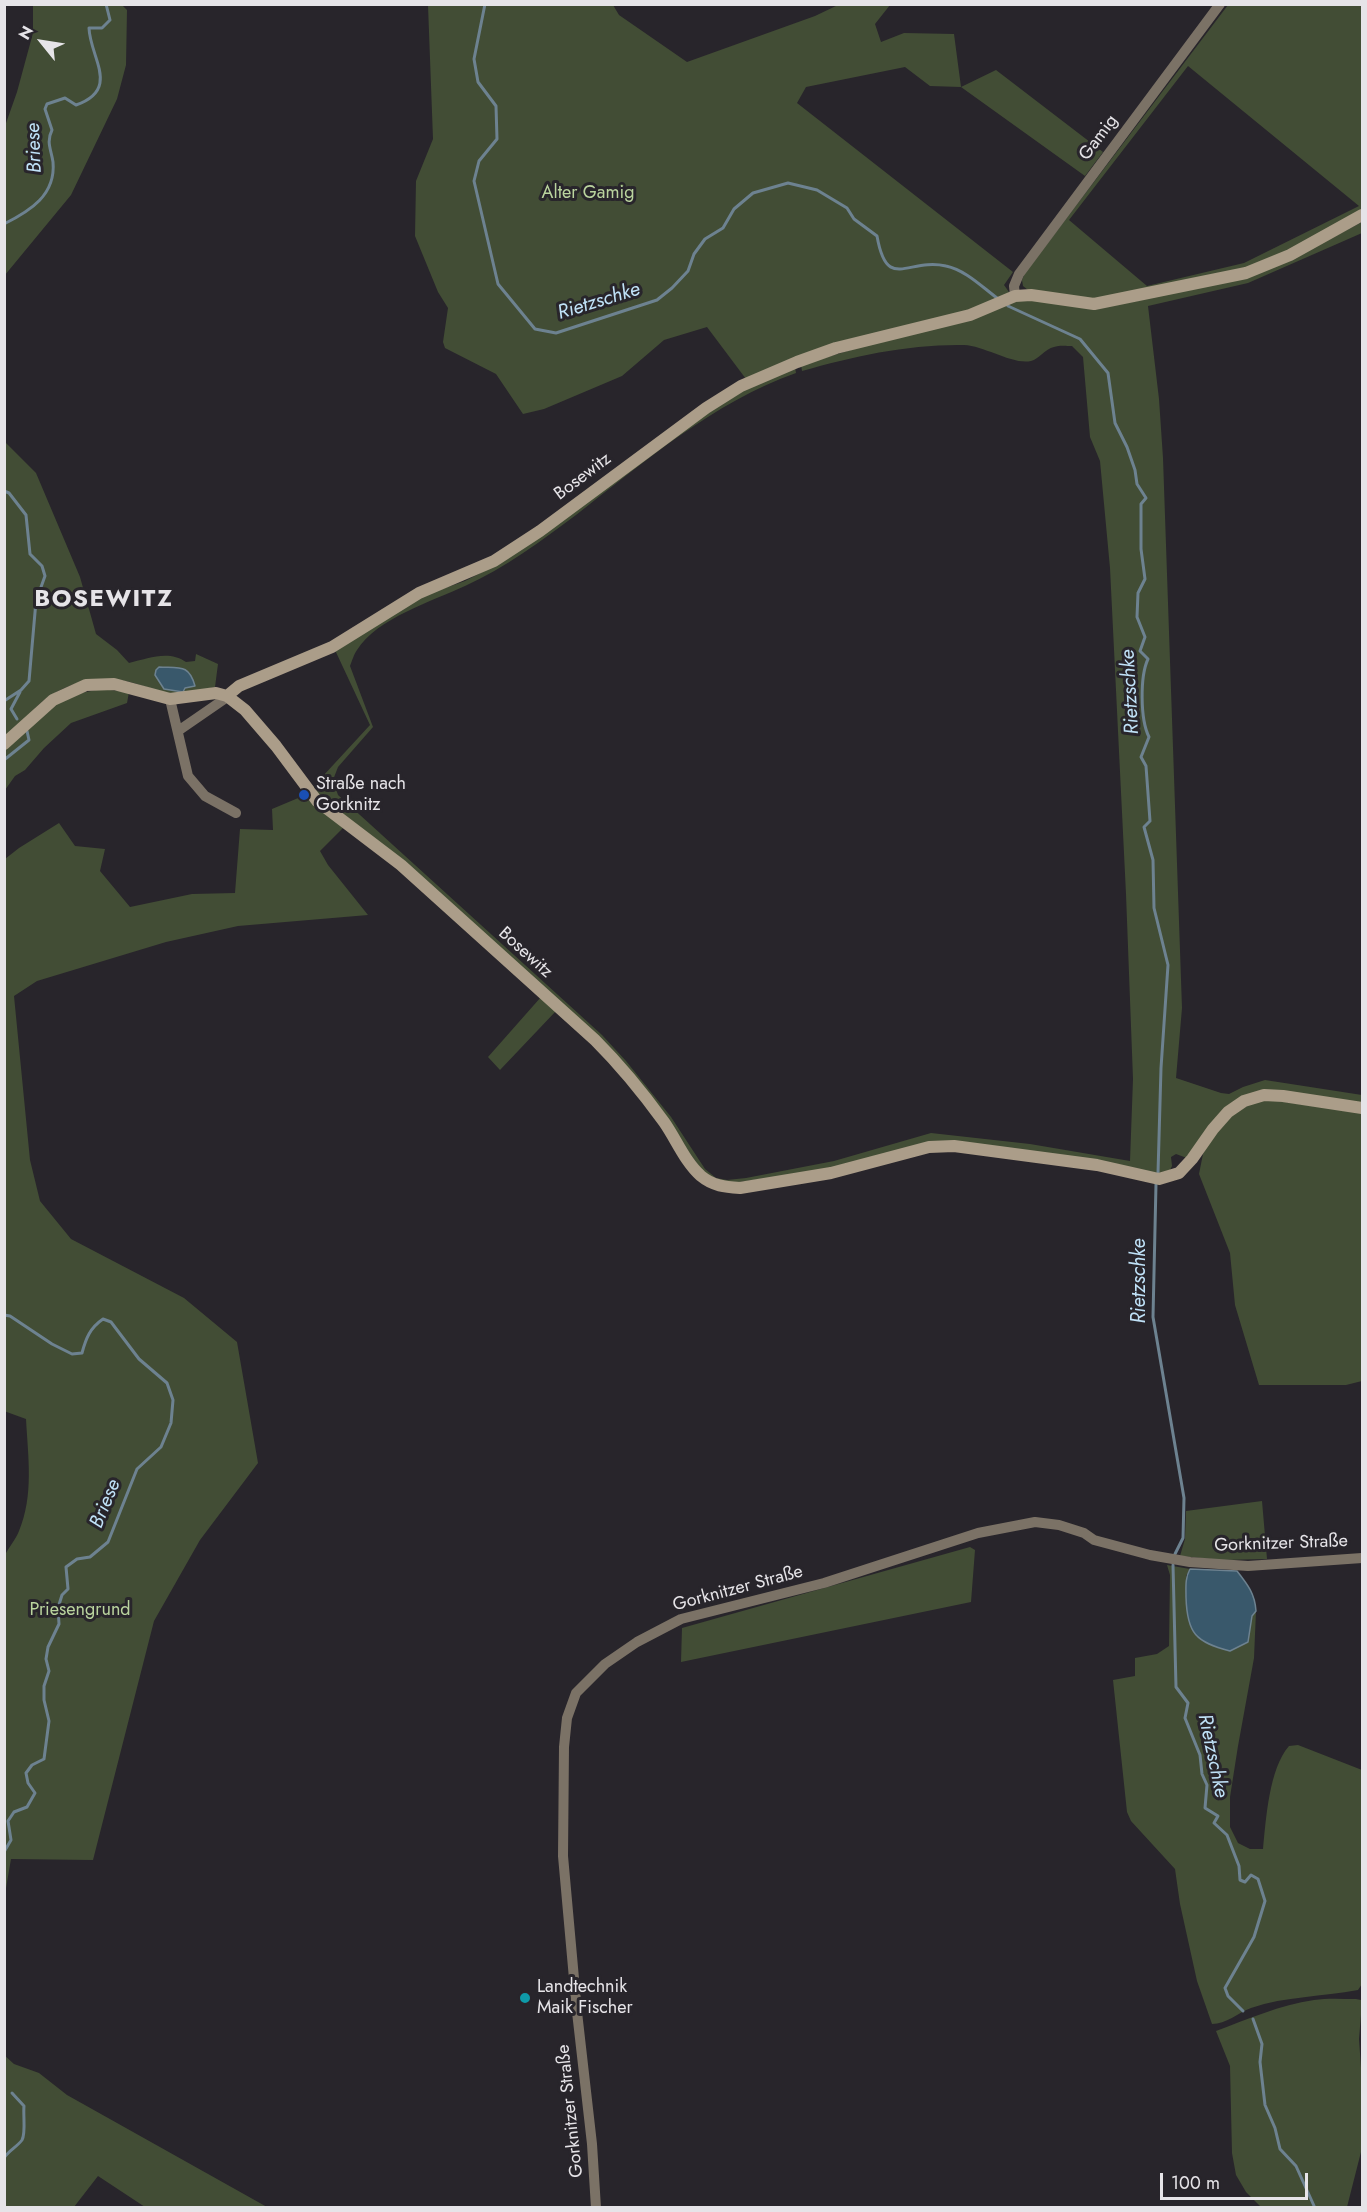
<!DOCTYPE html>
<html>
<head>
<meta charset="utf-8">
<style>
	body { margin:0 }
	#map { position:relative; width:1367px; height:2212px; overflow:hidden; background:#28252b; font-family:Jost,sans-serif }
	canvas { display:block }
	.frame { position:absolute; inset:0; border:6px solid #e6e4e8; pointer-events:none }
	.north { position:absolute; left:12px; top:12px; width:60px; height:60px; -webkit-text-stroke:4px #28252b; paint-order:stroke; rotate:300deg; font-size:16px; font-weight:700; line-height:24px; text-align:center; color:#e6e4e8 }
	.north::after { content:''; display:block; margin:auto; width:21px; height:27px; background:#e6e4e8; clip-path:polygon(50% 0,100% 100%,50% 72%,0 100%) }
	.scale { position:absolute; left:1160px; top:2173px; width:148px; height:27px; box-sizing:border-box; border:3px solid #e6e4e8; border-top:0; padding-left:8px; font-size:18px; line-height:21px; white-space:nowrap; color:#e6e4e8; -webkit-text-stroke:4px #28252b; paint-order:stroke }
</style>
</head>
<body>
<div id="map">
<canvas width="1367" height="2212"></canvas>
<div class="frame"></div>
<div class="north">N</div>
<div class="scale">100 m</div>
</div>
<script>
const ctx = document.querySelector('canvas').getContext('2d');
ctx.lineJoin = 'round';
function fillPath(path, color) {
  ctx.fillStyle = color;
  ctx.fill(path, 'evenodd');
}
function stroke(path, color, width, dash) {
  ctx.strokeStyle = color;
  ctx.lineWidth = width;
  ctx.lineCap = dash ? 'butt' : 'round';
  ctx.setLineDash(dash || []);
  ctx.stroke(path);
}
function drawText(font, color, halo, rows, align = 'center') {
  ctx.font = font + ' Jost,sans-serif';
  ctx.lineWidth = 6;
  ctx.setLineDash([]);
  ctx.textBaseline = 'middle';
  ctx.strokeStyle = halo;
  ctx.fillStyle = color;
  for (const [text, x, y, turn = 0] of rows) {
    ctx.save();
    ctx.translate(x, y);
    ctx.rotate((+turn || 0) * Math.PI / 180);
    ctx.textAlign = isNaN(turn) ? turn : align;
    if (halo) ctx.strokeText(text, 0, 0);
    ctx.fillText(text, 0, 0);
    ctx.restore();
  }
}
fillPath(new Path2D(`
	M33,5H122L127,10L126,65L117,99L71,195L5,275V126L17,92L33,33Z
	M428,5H613L619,15L687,62L815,16L838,5H890L875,24L881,42L904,33L954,34L961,87L996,70L1103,152L1085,176L961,87L930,86L905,67L806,87L797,103L1013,272L1004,285L1009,292L1007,296L978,307L746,379L707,327L664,340L622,376L544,409L523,414L496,374L445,348L443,342L448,308L438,292L415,236L416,181L433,139Z
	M1228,5H1362V210L1289,252L1242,270L1096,300L1028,290L1023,286L1022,280L1025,273ZM1188,66L1359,206L1244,263L1147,286L1069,220Z
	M1362,222V233L1248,283L1148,306L1159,399L1163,458L1182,1008L1176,1078L1221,1093L1229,1094L1243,1087L1265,1080L1362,1095V1103L1243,1097L1187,1158L1176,1154L1171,1157L1172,1166L1169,1172L1163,1174L954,1142L831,1169L726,1184L704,1173L623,1063L311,789L370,725L335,650L422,596L465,581L496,565L639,460L741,390L795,367L796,373C714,402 644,462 576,515C541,541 505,568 465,586C433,601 377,618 357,650C354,654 352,661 350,666L373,727L338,767L333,780L338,795L602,1035L626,1061L671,1117L705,1169L716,1178L727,1180L746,1178L834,1161L931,1133L1030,1144L1130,1161L1133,1079L1126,894L1110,568L1100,461L1090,437L1083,357L1072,346C1067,346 1059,345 1054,347C1045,349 1039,359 1031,361C1013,365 985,346 964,345C910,344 854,356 802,371L801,365L1014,301L1029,299L1080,307L1292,259Z
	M4,441L36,473L80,577L96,634L117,650L129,663C149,658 169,650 186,662L195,661L196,654L218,664L215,687C202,690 188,695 174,694C159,692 145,686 130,682C103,675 75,680 51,695C33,707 21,725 5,739Z
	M101,689L129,692L127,703L71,723L44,748L25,770L15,776L5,790L4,751L58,702L71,695Z
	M303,796L344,827L320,851L328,865L368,915L238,926L166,942L37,981L14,996L30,1160L40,1201L71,1239L184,1298L237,1342L258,1463L200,1540L154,1621L93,1860L11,1859L5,1894V1555C9,1547 16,1539 19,1531C34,1495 28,1457 26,1419L4,1411L5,859L19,848L59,823L75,846L105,849L100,871L130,907L192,894L235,893L240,829L273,830L272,809Z
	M541,997L556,1011L500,1070L488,1057Z
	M1264,1099L1362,1113V1381L1346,1385H1259L1235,1305L1230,1253L1199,1174L1203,1154L1213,1134L1230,1115L1246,1105Z
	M1262,1501L1267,1559L1221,1560L1180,1556L1185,1539L1186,1511Z
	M970,1547L975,1550L971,1602L681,1662L682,1628Z
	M1167,1565L1190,1569L1186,1576L1252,1616L1256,1611L1254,1658L1238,1746L1230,1797V1827L1238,1843L1250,1849H1263C1266,1819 1269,1769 1289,1746L1298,1745L1362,1770V1984L1358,1990C1322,1997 1286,1996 1251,2008C1238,2013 1226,2024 1212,2024L1197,1981L1180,1904L1175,1869L1131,1821L1127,1812L1113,1680L1135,1676V1658L1157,1654L1169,1646L1170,1575Z
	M1356,1999L1361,2000L1362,2003L1359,2039L1362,2082V2148L1347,2207H1261L1246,2192L1236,2175L1232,2153L1230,2066L1216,2031C1248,2019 1280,2005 1314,2000C1327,1998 1342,1999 1356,1999Z
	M4,2055L14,2064L39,2073L67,2095L267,2207H145L98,2176L74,2207H5Z`), '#424d35');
const water = new Path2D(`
	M159,667C180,668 189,664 195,686L185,688L183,692L164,689L155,675L156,670Z
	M1190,1569L1237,1571C1248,1585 1255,1594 1256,1611L1252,1616L1248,1642L1230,1651C1196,1642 1187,1634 1186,1597C1186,1587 1185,1578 1190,1569Z`);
fillPath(water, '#39586b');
stroke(water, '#6d8290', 1.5);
stroke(new Path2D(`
	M485,4L474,59L478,82L496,106L497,139L479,161L474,181L498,284L535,329L556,333L657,300L672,288L688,271L694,254L705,239L723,228L734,209L753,193L788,183L817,190L847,208L854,219L877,236C887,293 908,257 946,266C965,270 981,286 997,298
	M4,224C30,211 56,195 53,162C51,149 46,142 52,130L45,109L47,104L65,98L76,105C121,89 90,58 89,28H102L110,20L106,4
	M1008,306L1080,339L1108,373L1115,423L1127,447L1135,470L1137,484L1146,498L1141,504V549L1145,579L1138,593L1137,617L1145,637L1140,651L1148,659C1140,676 1140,719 1149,737L1141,757L1146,766L1150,821L1144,827L1153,860L1154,908L1168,965L1161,1068L1158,1173
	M4,491L9,493L26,515L30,554L42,566L45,576L36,601L29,681L21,690L4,701
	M17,719L11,709L20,692
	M4,760L29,740L27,731
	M1156,1184L1153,1317L1184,1498L1183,1538L1175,1554
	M4,1315L10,1316L52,1344L72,1354L82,1353C86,1338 90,1328 103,1319L111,1322L139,1359L167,1383L173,1400L171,1423L161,1447L137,1469L108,1542L90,1557L77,1559L66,1567L68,1589L62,1595L58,1608L59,1624L48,1647L46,1659L49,1671L44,1686V1700L49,1721L44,1759L32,1765L26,1773L28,1783L35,1793L27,1807L14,1812L8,1821L11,1840L4,1852
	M1173,1565L1176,1687L1188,1703L1185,1718L1200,1755L1202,1774L1207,1785L1205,1808L1218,1816L1214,1823L1227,1835L1239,1866L1240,1880L1245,1882L1251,1875L1258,1879L1265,1901L1254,1937L1225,1988L1228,1996L1243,2011
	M1253,2019L1262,2044L1260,2062L1265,2105L1275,2128L1280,2149L1296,2166L1315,2208
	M4,2158C9,2150 17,2147 22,2140C26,2133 23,2116 24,2106L12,2093`), '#6d8290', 3);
stroke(new Path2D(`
	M1015,296L1014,286L1019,274L1220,4
	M170,699L188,776L205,796L236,813
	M178,731L223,700L227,696
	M596,2208L592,2144L577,2012L563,1856L564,1747L567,1718L576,1693L605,1664L637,1642L681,1619L824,1583L978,1533L1035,1522L1059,1525L1084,1533L1094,1540L1150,1555L1190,1562L1248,1566L1362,1558`), '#7b7266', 10);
stroke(new Path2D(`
	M227,696L239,686L332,647L419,593L494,561L540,531L706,408L741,386L797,362L836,348L970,315L1015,296L1031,295L1094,304L1246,273L1290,255L1362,215
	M4,744L53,700L86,685L114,684L170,699L216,693L227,696L245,710L276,746L317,801L401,865L595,1040C620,1065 643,1093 664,1122C676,1139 685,1162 701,1176C713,1186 725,1187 740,1188L831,1173L929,1147L954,1146L1097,1165L1159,1179L1179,1173L1192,1159L1213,1129L1228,1112L1244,1101L1264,1095L1283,1096L1362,1108`), '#ab9d89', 12);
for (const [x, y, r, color] of [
	[304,795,6,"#1a4fb4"],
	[525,1998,6,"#0f9aa8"]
]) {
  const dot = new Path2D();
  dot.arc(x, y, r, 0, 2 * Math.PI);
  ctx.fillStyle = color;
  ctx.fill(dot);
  stroke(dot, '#28252b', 2);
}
drawText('18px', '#e6e4e8', '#28252b', [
	["Gamig",1099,138,-53],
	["Bosewitz",583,477,-37],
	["Bosewitz",525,953,42],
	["Gorknitzer Straße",1281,1544,-2],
	["Gorknitzer Straße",738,1589,-15],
	["Gorknitzer Straße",571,2111,-96]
]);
drawText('18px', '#bad49e', '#28252b', [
	["Alter Gamig",588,194],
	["Priesengrund",80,1611]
]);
drawText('18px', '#e6e4e8', '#28252b', [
	["Straße nach",316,785],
	["Gorknitz",316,806],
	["Landtechnik",537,1988],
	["Maik Fischer",537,2009]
], 'left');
drawText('italic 20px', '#c0e2f8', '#28252b', [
	["Briese",35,148,-92],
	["Rietzschke",599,302,-17],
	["Rietzschke",1131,692,-93],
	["Rietzschke",1140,1281,-90],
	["Briese",106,1504,-68],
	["Rietzschke",1212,1756,78]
]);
ctx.letterSpacing = '1.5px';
drawText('bold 24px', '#e6e4e8', '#28252b', [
	["BOSEWITZ",104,600]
]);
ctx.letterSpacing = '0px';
</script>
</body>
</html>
